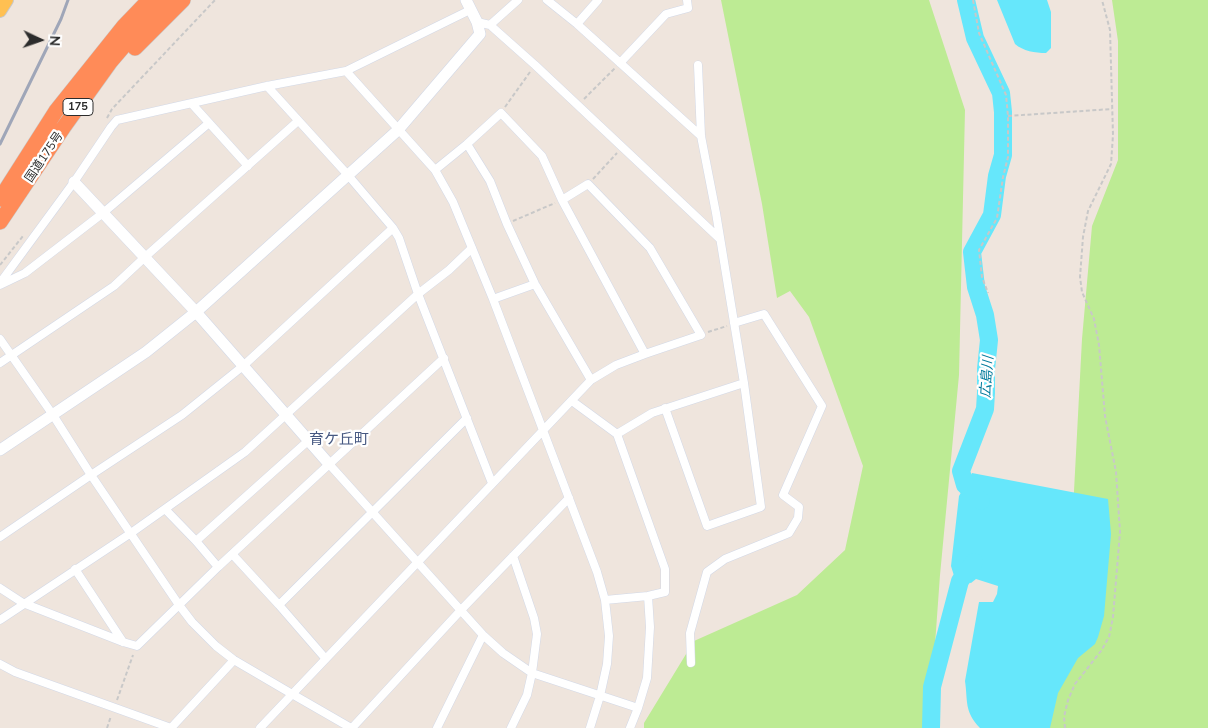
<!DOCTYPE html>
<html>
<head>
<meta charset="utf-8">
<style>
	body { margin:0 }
	#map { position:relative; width:1208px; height:728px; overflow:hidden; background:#efe5dd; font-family:Mulish,sans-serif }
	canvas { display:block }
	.north { position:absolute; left:15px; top:15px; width:50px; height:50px; -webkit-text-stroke:4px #fff; paint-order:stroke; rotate:93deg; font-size:14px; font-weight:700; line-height:20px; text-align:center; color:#2c2c2c }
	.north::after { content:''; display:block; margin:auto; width:18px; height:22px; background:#2c2c2c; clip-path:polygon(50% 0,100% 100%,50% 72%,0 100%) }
</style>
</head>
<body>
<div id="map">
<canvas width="1208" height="728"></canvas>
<div class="north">N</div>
</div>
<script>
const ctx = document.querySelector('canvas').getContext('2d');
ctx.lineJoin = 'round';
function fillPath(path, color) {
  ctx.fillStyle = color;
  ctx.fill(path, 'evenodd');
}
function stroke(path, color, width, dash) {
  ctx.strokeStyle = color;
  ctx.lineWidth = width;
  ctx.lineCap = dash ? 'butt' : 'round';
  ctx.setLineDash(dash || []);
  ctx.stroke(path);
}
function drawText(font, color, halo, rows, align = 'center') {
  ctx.font = font + ' Mulish,"Noto Sans JP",sans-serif';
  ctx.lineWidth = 4.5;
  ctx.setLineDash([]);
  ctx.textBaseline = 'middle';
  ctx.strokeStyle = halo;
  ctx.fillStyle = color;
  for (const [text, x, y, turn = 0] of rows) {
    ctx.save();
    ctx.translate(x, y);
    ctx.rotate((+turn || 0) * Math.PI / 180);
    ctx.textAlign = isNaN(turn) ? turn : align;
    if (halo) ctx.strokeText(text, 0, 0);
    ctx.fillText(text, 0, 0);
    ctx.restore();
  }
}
fillPath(new Path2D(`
	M721,0H929L965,110L959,375L940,575L929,728H644V723L694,641L797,595L845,550L863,466L809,317L790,291L777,298L762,204Z
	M1112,0H1208V728H1047L1073,510L1082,339L1092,226L1118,160V41Z`), '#bdeb94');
fillPath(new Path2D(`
	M997,0H1047L1051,12V48L1046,53C1035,53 1023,51 1015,44Z
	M972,473L1108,499L1111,534L1104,616L1098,637L1095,644L1078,658L1058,693L1050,728H980C964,711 968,702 965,681L979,602H993L997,594L998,586L976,579L971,583L955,579L951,566L959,496Z`), '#66e7fb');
stroke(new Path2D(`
	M966,0L975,38L1001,93L1003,112V155L997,176L992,215L972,252L976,287L985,315L989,340L986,369V393L985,409L961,471L965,485L981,501
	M931,728L932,687L960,581L974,562`), '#66e7fb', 18);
const street = new Path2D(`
	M547,0L577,24L701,136
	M477,22L490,25L535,65L720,239
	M577,24L598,0
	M490,25L518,0
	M620,63L666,14L688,8L687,0
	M346,71L435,170L453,202L493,299L597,572L605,600L609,636L607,664L600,696L590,728
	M267,86L347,174L393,228L399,238L418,294L492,483
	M192,104L248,166
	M435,170L467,144L490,181L507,224L535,284L591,380
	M562,200L588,184L650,248L701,335L645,354
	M0,283L74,182L111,127L117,120L267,86L346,71L470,10
	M0,285L25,273L103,213L209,123
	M493,299L535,284
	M0,339L53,415L91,475L179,605L192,622L216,646L234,660L292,694L351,728
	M0,363L114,286L145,257L298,121
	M572,401L617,434
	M665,408L707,526L761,507L744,383L716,213L701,136L698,65
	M329,464L483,635L503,653L532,673L638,708L630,728
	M165,509L196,541L218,567
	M0,537L91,475L182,415L243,366L393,228
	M196,541L309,440
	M233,555L279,605L325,658
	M75,569L123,642
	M0,588L23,603L123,642L137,646L218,567L444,358
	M605,600L648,596L665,592V569L617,434L652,413L744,383
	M279,605L467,418
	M0,620L131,533L245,452L418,294L449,270L472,248
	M691,663L690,633L707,572L725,559L789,533L798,518L799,507L783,495L822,406L764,314L734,323
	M0,664L15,672L171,728L234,660
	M638,708L647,678L650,627L648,596
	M260,728L591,380L616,365L645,354L562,200L542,156L501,113L467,144
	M352,728L461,610L569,498
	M437,728L483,635
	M511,728L527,695L532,673L537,634L534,618L513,556`);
const secondary = new Path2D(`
	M74,182L196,312L329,464
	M0,450L146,352L196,312L398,130L480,34L477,22L466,0`);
const primary = new Path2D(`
	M0,11L7,0`);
const highway = new Path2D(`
	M135,48L183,0
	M0,199L56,111L124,26L149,0
	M0,222L63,128L111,61L153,12L166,0`);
stroke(street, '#d2d8e6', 9);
stroke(secondary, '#d2d8e6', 12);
stroke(primary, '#c8c8c8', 14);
stroke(highway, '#c8c8c8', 16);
stroke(new Path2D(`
	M973,0L979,33L1006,95L1008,116V157L1003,177L997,218L979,250L982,277L988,293
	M584,99L615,68
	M505,107L530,72
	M1008,116L1112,109
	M107,118L112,109L215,0
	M593,179L617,153
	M513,221L555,203
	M0,265L23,236
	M708,332L727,326
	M117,700L133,655
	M107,728L111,716
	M1065,728L1064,717L1068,700L1075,684L1101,651L1109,637L1113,617L1120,532L1116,472L1105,416L1099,345L1094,319L1082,292L1080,277L1083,237L1088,211L1111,164L1113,135L1110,30L1102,0`), '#c8c8c8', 2, [4, 2.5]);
stroke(street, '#fff', 8);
stroke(secondary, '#fff', 11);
stroke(primary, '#ffc052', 12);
stroke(highway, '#ff8b58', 15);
stroke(new Path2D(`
	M0,144L61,19L68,0`), '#9fa6b8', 3);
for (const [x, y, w] of [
	[78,107,30]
]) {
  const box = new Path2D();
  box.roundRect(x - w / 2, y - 8.5, w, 17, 4);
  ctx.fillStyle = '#fff';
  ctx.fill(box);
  stroke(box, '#2c2c2c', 1);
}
drawText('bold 11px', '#2c2c2c', null, [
	["175",78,107]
]);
drawText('12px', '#2c2c2c', '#fff', [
	["国道175号",44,157,-56]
]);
drawText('italic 14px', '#027b9c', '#fff', [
	["広島川",987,377,-86]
]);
drawText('15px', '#475982', '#fff', [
	["育ケ丘町",339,439]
]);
</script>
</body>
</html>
